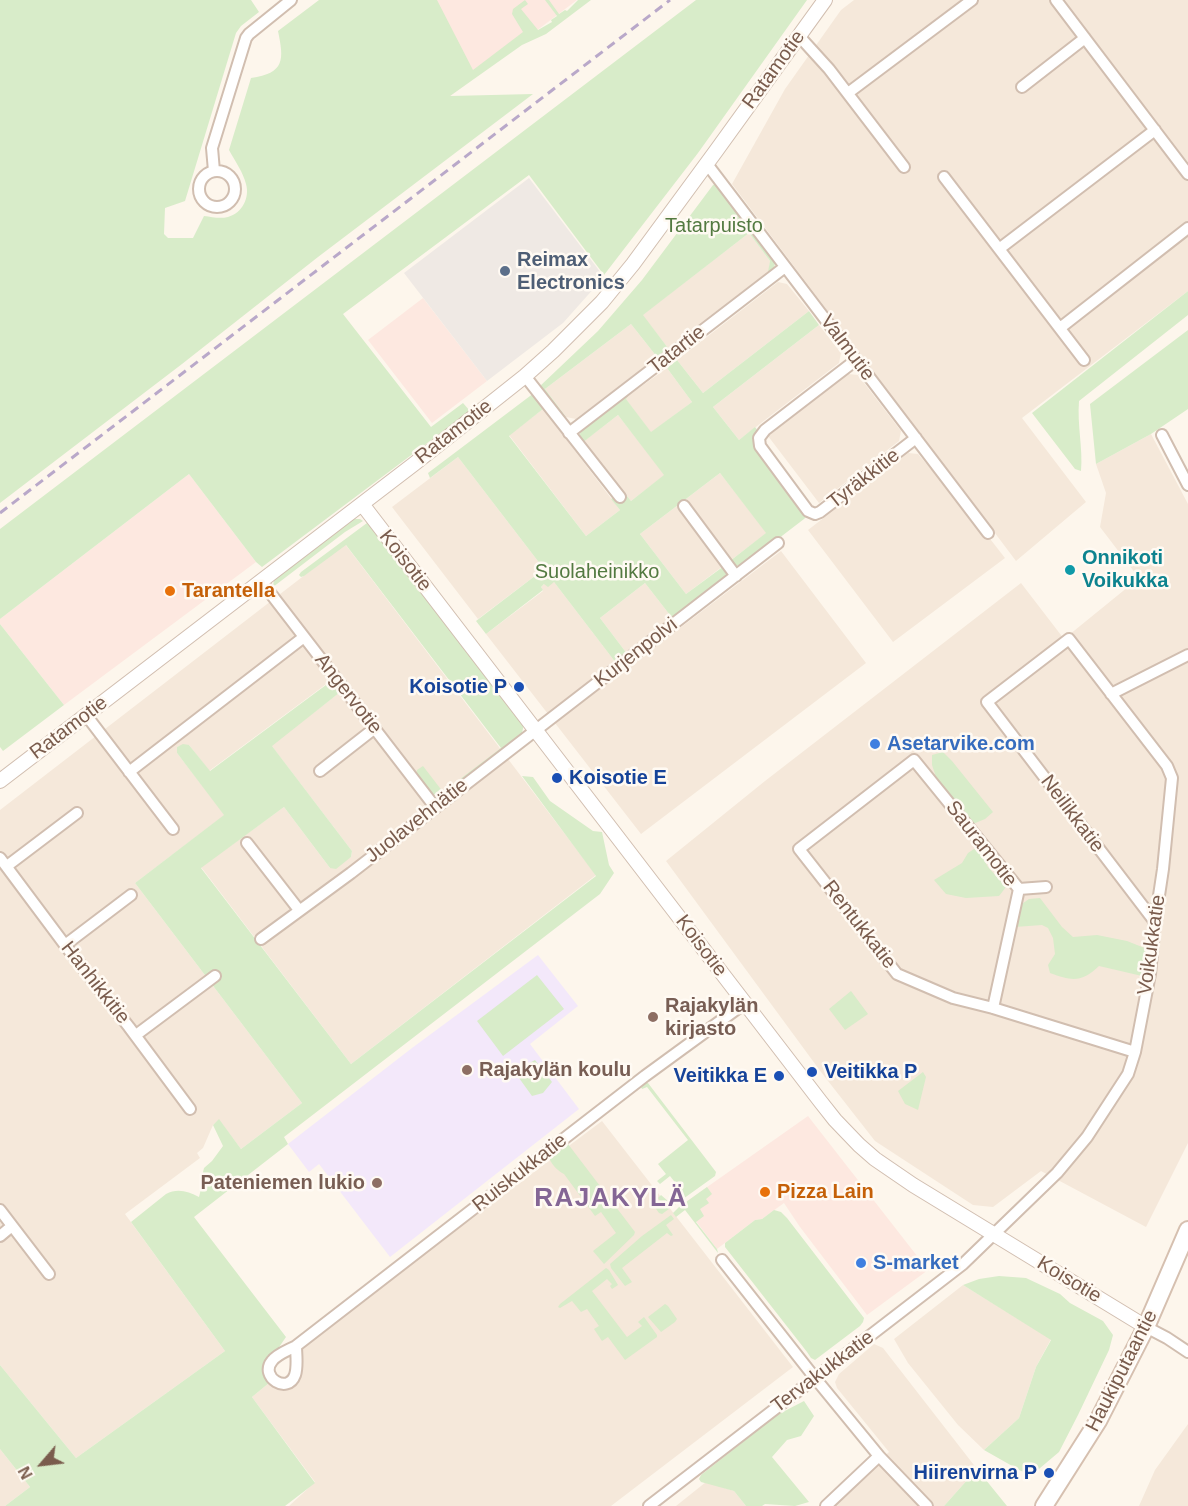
<!DOCTYPE html>
<html>
<head>
<meta charset="utf-8">
<style>
	body { margin:0 }
	#map { position:relative; width:1188px; height:1506px; overflow:hidden; background:#fdf6ec; font-family:Helvetica,sans-serif }
	canvas { display:block }
	.north { position:absolute; left:12px; top:1434px; width:60px; height:60px; -webkit-text-stroke:4px #fffaf3; paint-order:stroke; rotate:242deg; font-size:16px; font-weight:700; line-height:24px; text-align:center; color:#7a5c4d }
	.north::after { content:''; display:block; margin:auto; width:21px; height:27px; background:#7a5c4d; clip-path:polygon(50% 0,100% 100%,50% 72%,0 100%) }
</style>
</head>
<body>
<div id="map">
<canvas width="1188" height="1506"></canvas>
<div class="north">N</div>
</div>
<script>
const ctx = document.querySelector('canvas').getContext('2d');
ctx.lineJoin = 'round';
function fillPath(path, color) {
  ctx.fillStyle = color;
  ctx.fill(path, 'evenodd');
}
function stroke(path, color, width, dash) {
  ctx.strokeStyle = color;
  ctx.lineWidth = width;
  ctx.lineCap = dash ? 'butt' : 'round';
  ctx.setLineDash(dash || []);
  ctx.stroke(path);
}
function drawText(font, color, halo, rows, align = 'center') {
  ctx.font = font + ' Helvetica,sans-serif';
  ctx.lineWidth = 5;
  ctx.setLineDash([]);
  ctx.textBaseline = 'middle';
  ctx.strokeStyle = halo;
  ctx.fillStyle = color;
  for (const [text, x, y, turn = 0] of rows) {
    ctx.save();
    ctx.translate(x, y);
    ctx.rotate((+turn || 0) * Math.PI / 180);
    ctx.textAlign = isNaN(turn) ? turn : align;
    if (halo) ctx.strokeText(text, 0, 0);
    ctx.fillText(text, 0, 0);
    ctx.restore();
  }
}
fillPath(new Path2D(`
	M854,0H1188V291L1022,418L1086,502L1016,561L732,184L785,89L841,10Z
	M749,233L770,261L769,271L668,348L642,315Z
	M778,282L787,284L809,311L703,393L677,360Z
	M631,324L657,357L576,419L566,417L545,389Z
	M819,325L841,353L839,363L739,440L713,407Z
	M667,368L692,402L651,433L625,398Z
	M848,374L858,375L901,431L899,441L819,503L768,436Z
	M543,409L620,510L586,536L509,435Z
	M618,415L665,475L631,501L584,441Z
	M1151,434L1188,504V1143L1146,1227L1041,1171L993,1207L973,1205L875,1141L821,1072L666,861L765,781L1021,583L1064,639L1139,578L1100,527L1106,493L1096,464Z
	M908,453L918,454L980,526L1005,558L893,642L808,530Z
	M458,457L544,569L478,619L392,507Z
	M720,473L767,533L686,594L640,534Z
	M345,544L596,875L351,1064L201,867L284,807L330,868L351,857L352,851L271,745L339,693L329,682L209,771L189,745L177,747V753L225,815L135,883L302,1103L241,1149L219,1120L213,1125L203,1148L197,1153L200,1158L125,1214L225,1351L76,1458L0,1365V810Z
	M781,551L866,663L641,834L486,634L543,591L541,587L544,584L554,582L623,672L634,663L600,618L645,583L680,628Z
	M602,1121L793,1367L611,1506H289L315,1482L252,1397L269,1383L275,1387L280,1389L300,1373L302,1351L305,1344Z
	M963,1285L1051,1339L1036,1367L1019,1418L984,1450L958,1425L908,1363L894,1339Z
	M874,1344L883,1348L977,1469L944,1506H830L889,1452L837,1388L835,1382L839,1374Z
	M1188,1424V1506H1139L1155,1470Z
	M0,1449L30,1487L5,1506H0Z
	M706,1482L734,1491L746,1506H676Z`), '#f5e8da');
fillPath(new Path2D(`
	M380,0H577L449,97Z
	M423,298L487,381L432,423L368,340Z
	M189,474L256,562L64,705L0,624V619Z
	M808,1116L928,1270L867,1315L800,1227L784,1203L762,1219L755,1220L717,1249L683,1204Z`), '#fde8e0');
fillPath(new Path2D(`
	M529,178L604,277L563,323L487,381L404,273Z`), '#efe9e4');
fillPath(new Path2D(`
	M538,955L578,1006L530,1044L579,1109L390,1257L319,1164L309,1172L288,1144L412,1048Z`), '#f3e8fa');
fillPath(new Path2D(`
	M0,0H251L259,12L241,26L236,33L185,201L165,208L164,234L168,238H193L204,216C212,217 220,219 228,217C242,213 250,198 246,184C243,172 235,161 229,150L251,78C285,73 284,60 278,31L319,0H437L473,70L523,32L512,14L513,9L525,0L528,4L521,9L538,30L552,22L551,20L557,16L545,0H549L559,14L565,10L567,11L578,0H591L546,34L522,45L450,96L533,94L318,257L182,364L0,503Z
	M696,0H807L698,153L604,275L529,175L343,314L431,427L463,403L470,411L262,567L256,562L189,474L0,619V529Z
	M715,184L775,262L774,270L770,273L768,272L770,261L749,233L643,315L668,348L685,336V340L648,368L646,365L657,357L631,324L545,389L566,417L565,419L539,387L598,331L642,280L713,185Z
	M1188,291V315L1079,401C1077,425 1083,448 1081,471L1075,469L1032,413Z
	M809,311L819,325L713,407L739,440L755,427L758,431L756,435L807,516L804,519L744,565C739,567 733,565 730,561L766,533L720,473L640,534L686,594L724,566L726,574L725,579L673,619L645,583L600,618L628,655L616,663L554,582L548,587L544,584L541,587L543,590L486,634L476,621L544,569L458,457L430,478L428,473L534,393L544,407L543,409L509,436L586,536L620,510L611,499L619,493L618,489L620,487L631,501L664,475L618,415L582,443L579,436L583,427L625,395L628,396L626,399L651,432L692,402L667,368L677,360L703,393Z
	M1188,330V409L1151,434L1096,464L1090,404Z
	M352,519H360L363,521L345,532L273,587L274,579Z
	M367,523L370,524L524,724L522,733L519,737L440,796L431,794L416,775L417,770L423,766L443,792L501,748L346,545L304,576L301,577L299,575L301,572Z
	M0,624L64,705L3,751L0,747Z
	M330,682L339,693L272,746L352,851L351,857L336,869L330,868L284,807L201,868L351,1064L596,876L522,776L533,777L550,801L593,831L602,832L609,865L614,873L600,894L284,1137L288,1144L194,1217L286,1337L275,1353L264,1374L269,1383L252,1397L315,1483L285,1506H5L30,1487L0,1449V1365L76,1458L225,1351L131,1222L166,1194C177,1188 188,1191 199,1197L201,1189V1180L204,1168L212,1161L223,1146L213,1125L219,1119L241,1149L302,1103L135,883L224,815L177,753V747L183,744L189,745L210,771Z
	M943,752L952,761L993,812L985,819L973,824L937,780L932,765V755Z
	M977,847L988,867L1006,887L999,896L966,898L946,894L934,880L962,863L968,853Z
	M1040,898L1062,927L1073,937L1097,935L1127,941L1147,949L1148,963L1142,976L1099,966C1081,983 1072,981 1050,973L1048,965L1055,954L1053,938L1048,928L1042,925L1015,927L1019,906L1029,899Z
	M537,975L564,1009L503,1056L477,1021Z
	M851,991L868,1014L845,1030L829,1009Z
	M535,1060L552,1082L543,1093L532,1096L519,1078L524,1066Z
	M923,1072L926,1077L918,1110L905,1104L898,1091Z
	M644,1083H648L716,1172L715,1176L662,1214L659,1213L651,1202L653,1200L659,1208L663,1205L658,1198L661,1195L668,1201L681,1190L670,1176L660,1184L657,1181L666,1174L658,1164L688,1140L647,1087L642,1089L641,1087Z
	M565,1144H568L635,1232L634,1235L604,1264L593,1251L616,1233L601,1212L595,1216L564,1174C558,1171 550,1163 549,1157Z
	M707,1187L712,1194L706,1199L709,1203L700,1209L704,1216L696,1222L717,1249L718,1253L685,1210L676,1217L673,1213L679,1207Z
	M774,1210L781,1212L787,1218L864,1318L863,1322L860,1326L815,1360L811,1358L807,1352L725,1247V1243L755,1220L762,1219Z
	M671,1215L674,1219L666,1225L673,1235L671,1236L667,1233L622,1268L632,1282L625,1286L611,1268L610,1264L642,1236Z
	M606,1268L609,1270L618,1285L612,1289L610,1286L612,1284L607,1279L592,1291L627,1337L642,1326L638,1322L644,1317L657,1335V1337L625,1360L608,1337L602,1341L594,1329L599,1326L587,1309L581,1312L572,1301L560,1308L558,1307L560,1304Z
	M999,1276L1026,1278L1060,1294L1070,1303L1103,1321L1113,1335L1109,1350L1078,1415L1059,1452L1033,1474L1021,1471L984,1450L1019,1418L1036,1367L1051,1340L963,1285L979,1279Z
	M665,1304L668,1306L677,1319L675,1322L661,1332L648,1317Z
	M804,1401L814,1416L801,1436L787,1440L772,1457L809,1502L795,1506L765,1504L762,1506H746L734,1491L701,1482L699,1479L701,1475L777,1415Z
	M977,1469L1007,1506H944Z`), '#d8ecc9');
const minor = new Path2D(`
	M1056,0L1188,174
	M799,36L829,69L904,167
	M1022,87L1085,38
	M848,93L972,0
	M707,164L988,533
	M214,171L212,148L246,38L249,34L291,0
	M199 189a18 18 0 1 1 36 0a18 18 0 1 1-36 0Z
	M944,177L1084,360
	M999,249L1155,130
	M1060,328L1188,228
	M856,360L765,430L759,438L760,446L808,511L815,514L820,512L916,438
	M525,376L620,497
	M569,433L785,267
	M1162,435L1188,485
	M684,506L736,576
	M261,581L435,807
	M1111,694L1188,655
	M86,715L173,829
	M320,771L375,728
	M129,772L304,637
	M247,843L299,910
	M0,858L65,945L129,1027L190,1109
	M7,866L77,813
	M1019,889L1046,887
	M261,939L351,873L778,543
	M65,945L131,895
	M993,1008L1019,889L914,760L799,849L897,974L953,998L993,1008L1135,1052
	M136,1035L215,976
	M0,1210L49,1274
	M0,1236L12,1226
	M722,1260L815,1378L879,1456L826,1506
	M1146,1327L1167,1338L1188,1352
	M296,1346C296,1354 298,1366 295,1375C288,1395 259,1377 272,1361C277,1354 289,1350 296,1346L645,1076L745,1003
	M879,1456L927,1506
	M649,1506L963,1264L1057,1173L1087,1137L1128,1074L1135,1052L1150,974L1155,922L1163,869L1172,778L1167,766L1069,639L987,702L1155,922`);
const tertiary = new Path2D(`
	M362,504L820,1101L835,1120L859,1145L875,1159L913,1185L1146,1327
	M0,781L414,464L525,376L553,351L602,302L633,264L716,151L825,0`);
const secondary = new Path2D(`
	M1044,1506L1098,1421L1146,1327L1188,1230`);
stroke(minor, '#d1beb0', 14);
stroke(tertiary, '#d1beb0', 16);
stroke(secondary, '#d6c0b0', 20);
stroke(minor, '#fff', 10);
stroke(tertiary, '#fff', 14);
stroke(secondary, '#fff', 16);
stroke(new Path2D(`
	M0,513L670,0`), '#b9a8c9', 3, [9, 6]);
for (const [x, y, r, color] of [
	[505,271,6,"#5c6f8a"],
	[1070,570,6,"#0f9aa8"],
	[170,591,6,"#e8710a"],
	[519,687,6,"#1a4fb4"],
	[875,744,6,"#3f7fe0"],
	[557,778,6,"#1a4fb4"],
	[653,1017,6,"#8d6e63"],
	[467,1070,6,"#8d6e63"],
	[812,1072,6,"#1a4fb4"],
	[779,1076,6,"#1a4fb4"],
	[377,1183,6,"#8d6e63"],
	[765,1192,6,"#e8710a"],
	[861,1263,6,"#3f7fe0"],
	[1049,1473,6,"#1a4fb4"]
]) {
  const dot = new Path2D();
  dot.arc(x, y, r, 0, 2 * Math.PI);
  ctx.fillStyle = color;
  ctx.fill(dot);
  stroke(dot, '#fffaf3', 2);
}
drawText('20px', '#7a5c4d', '#fffaf3', [
	["Ratamotie",774,70,-54],
	["Valmutie",847,348,53],
	["Tatartie",677,350,-38],
	["Ratamotie",454,432,-38],
	["Tyräkkitie",864,479,-38],
	["Koisotie",405,561,52],
	["Kurjenpolvi",636,653,-38],
	["Angervotie",348,694,52],
	["Ratamotie",69,728,-37],
	["Neilikkatie",1072,814,53],
	["Juolavehnätie",417,821,-38],
	["Sauramotie",981,844,52],
	["Rentukkatie",859,925,52],
	["Voikukkatie",1152,945,-82],
	["Koisotie",701,946,53],
	["Hanhikkitie",95,983,52],
	["Ruiskukkatie",520,1173,-38],
	["Koisotie",1069,1280,31],
	["Haukiputaantie",1122,1371,-63],
	["Tervakukkatie",823,1372,-37]
]);
drawText('20px', '#537a41', '#fffaf3', [
	["Tatarpuisto",714,226],
	["Suolaheinikko",597,572]
]);
drawText('bold 20px', '#4e5e75', '#fffaf3', [
	["Reimax",517,260],
	["Electronics",517,283]
], 'left');
drawText('bold 20px', '#0d838f', '#fffaf3', [
	["Onnikoti",1082,558],
	["Voikukka",1082,581]
], 'left');
drawText('bold 20px', '#c56008', '#fffaf3', [
	["Tarantella",182,591],
	["Pizza Lain",777,1192]
], 'left');
drawText('bold 20px', '#164399', '#fffaf3', [
	["Koisotie P",507,687],
	["Koisotie E",569,778,"left"],
	["Veitikka P",824,1072,"left"],
	["Veitikka E",767,1076],
	["Hiirenvirna P",1037,1473]
], 'right');
drawText('bold 20px', '#366cbe', '#fffaf3', [
	["Asetarvike.com",887,744],
	["S-market",873,1263]
], 'left');
drawText('bold 20px', '#785e54', '#fffaf3', [
	["Rajakylän",665,1006],
	["kirjasto",665,1029],
	["Rajakylän koulu",479,1070],
	["Pateniemen lukio",365,1183,"right"]
], 'left');
ctx.letterSpacing = '1.5px';
drawText('bold 26px', '#846695', '#fffaf3', [
	["RAJAKYLÄ",611,1199]
]);
ctx.letterSpacing = '0px';
</script>
</body>
</html>
